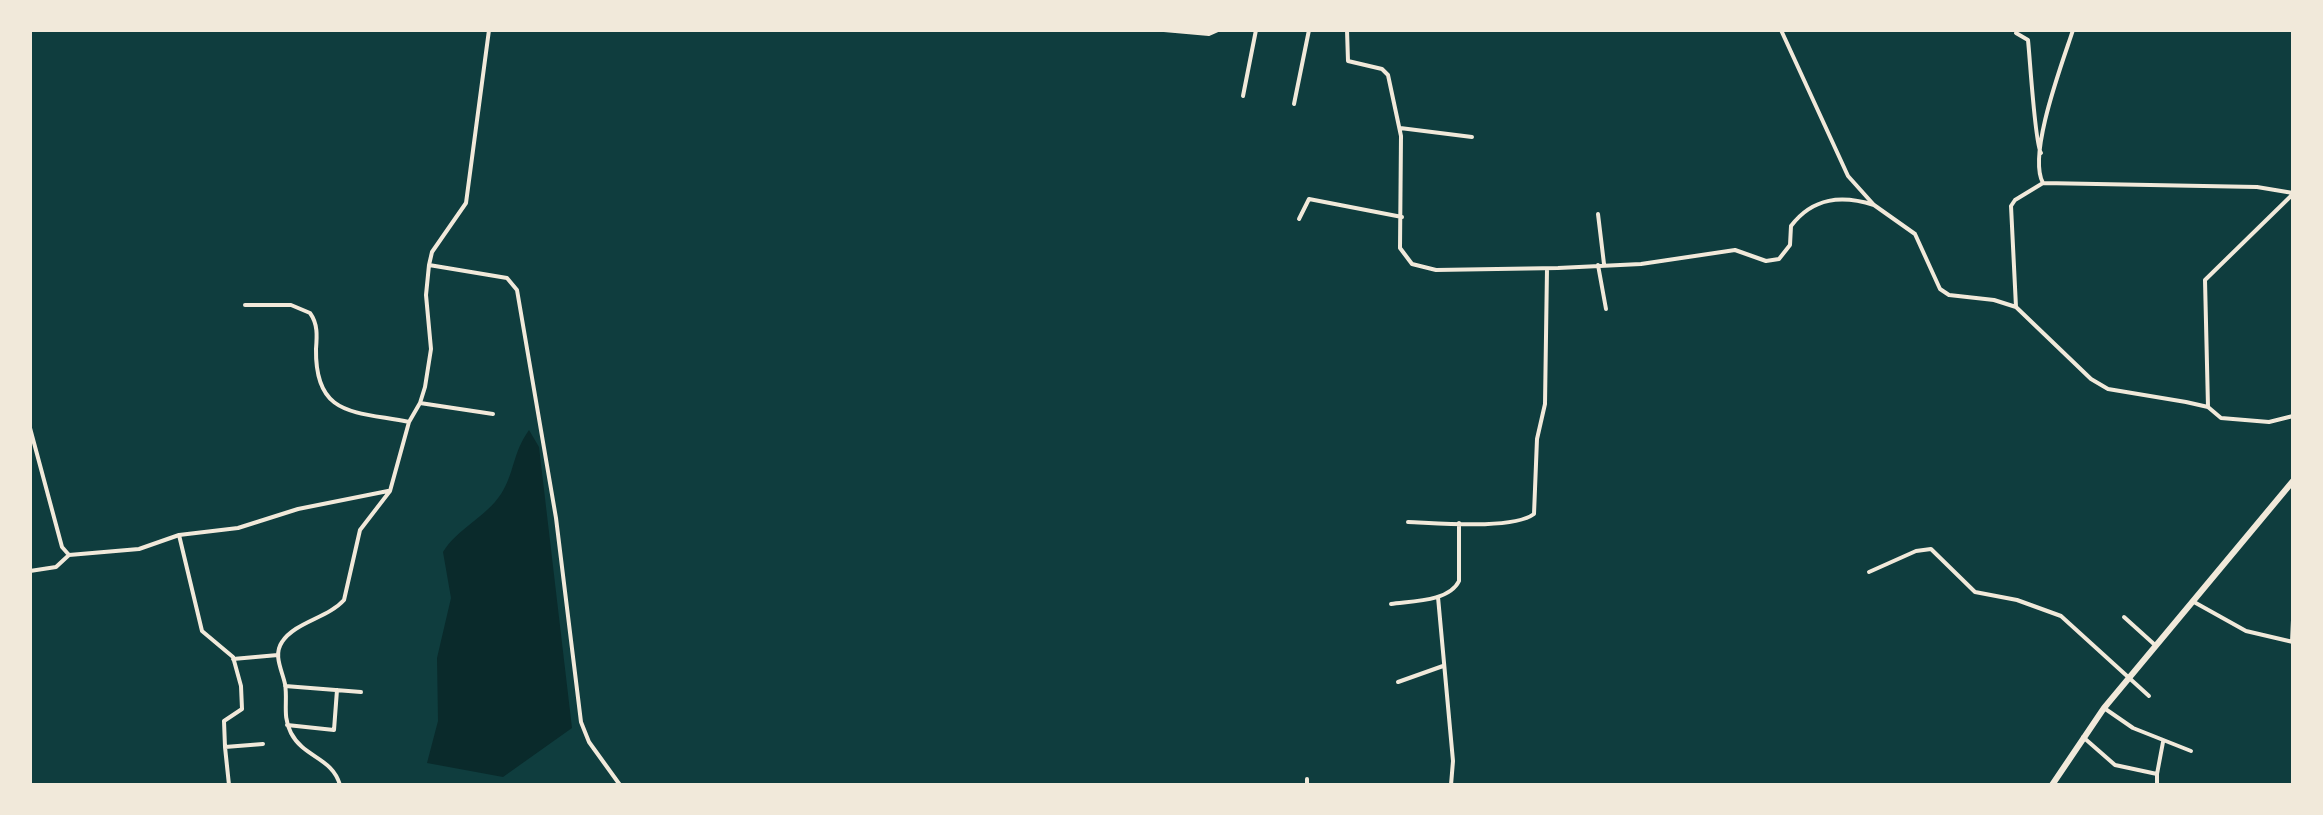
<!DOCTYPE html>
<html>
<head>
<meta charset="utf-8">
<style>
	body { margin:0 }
	#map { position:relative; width:2323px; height:815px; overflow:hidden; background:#0f3d3e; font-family:"Archivo Narrow",sans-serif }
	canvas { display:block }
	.frame { position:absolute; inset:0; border:32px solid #f1e9da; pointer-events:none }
</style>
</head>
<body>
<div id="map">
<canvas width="2323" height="815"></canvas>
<div class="frame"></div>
</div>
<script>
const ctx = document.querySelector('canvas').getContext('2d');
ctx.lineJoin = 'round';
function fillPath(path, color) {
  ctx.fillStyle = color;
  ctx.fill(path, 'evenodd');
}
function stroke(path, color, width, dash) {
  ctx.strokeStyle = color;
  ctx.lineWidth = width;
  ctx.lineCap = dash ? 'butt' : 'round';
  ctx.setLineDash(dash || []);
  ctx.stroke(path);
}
fillPath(new Path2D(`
	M529,430L539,447L572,728L503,777L427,763L438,721L437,658L451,598L443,552C458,528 485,518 501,494C515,472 512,454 529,430Z`), '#0a2a2b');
stroke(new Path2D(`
	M1164,30L1209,34L1218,30
	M1347,30L1348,61L1382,69L1388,75L1401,136L1400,248L1412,264L1436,270L1558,268L1641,264L1735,250L1766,261L1779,259L1790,245L1791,226C1813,197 1842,195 1874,205
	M1781,30L1848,176L1874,205L1915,234L1940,289L1949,295L1994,300L2016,307L2091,379L2108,389L2186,402L2208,407L2221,418L2269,422L2293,416
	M2016,33L2028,40C2030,58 2035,145 2041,153
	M1243,96L1256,30
	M1294,104L1309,30
	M1400,128L1472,137
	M2043,183L2257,187L2293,193
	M1598,214L1604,264
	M1299,219L1309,199L1402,217
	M429,265L507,278L517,290L556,518L581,722L589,742L620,785
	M1598,265L1606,309
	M245,305H291L310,313C318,324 317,336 316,349C315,417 354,411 409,422
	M2016,307L2011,206L2015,200L2043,183C2027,155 2063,61 2073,30
	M420,403L493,414
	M2208,407L2205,280L2293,194
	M30,428L62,547L69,555
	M1408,522C1437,523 1512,530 1534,514L1537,439L1545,404L1547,269
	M179,535L202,631L233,657L241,686L242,709L224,721L225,747
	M30,571L56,567L69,555L139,549L179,535L238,528L298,509L388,491
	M1869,572L1916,551L1931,549L1975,592L2017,600L2061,616L2149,696
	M1438,597L1453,761L1451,785
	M2194,602L2246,631L2293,642
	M1391,604C1411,601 1449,602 1459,581V523
	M2124,617L2155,645
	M2292,642L2293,620
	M233,659L278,655
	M1398,682L1443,666
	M285,686L361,692
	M2104,708L2133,728L2191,751
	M287,725L334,730L337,690
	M2083,737L2115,765L2157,774V785
	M2157,774L2163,742
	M1307,779V785
	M229,785L225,747L263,744
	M340,785C332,757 304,758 291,733C282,716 288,701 285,684C282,670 273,655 282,642C295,622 328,618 344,600L360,530L390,491L409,422L420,403L425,387L431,349L426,295L429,265L432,252L466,203L489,30`), '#f1e9da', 4);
stroke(new Path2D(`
	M2052,785L2104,708L2293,481`), '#f1e9da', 6);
</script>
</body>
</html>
